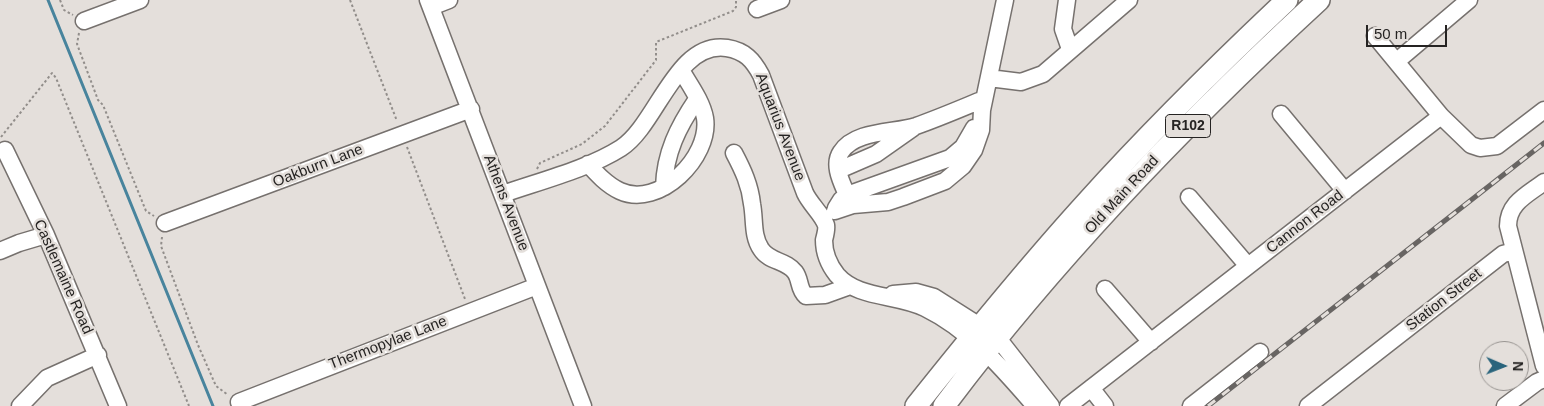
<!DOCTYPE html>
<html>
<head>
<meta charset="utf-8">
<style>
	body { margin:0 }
	#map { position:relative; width:1544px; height:406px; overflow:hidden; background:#e4dfdb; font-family:Arial,sans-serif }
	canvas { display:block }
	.north { position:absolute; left:1479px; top:341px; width:50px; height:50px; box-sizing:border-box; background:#e4dfdb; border:1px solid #989491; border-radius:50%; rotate:91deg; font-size:14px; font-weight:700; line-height:20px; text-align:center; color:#252322 }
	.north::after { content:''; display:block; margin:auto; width:18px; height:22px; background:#29647c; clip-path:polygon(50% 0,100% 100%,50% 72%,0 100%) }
	.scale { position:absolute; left:1366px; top:25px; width:81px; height:22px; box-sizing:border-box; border:2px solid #252322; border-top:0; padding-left:6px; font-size:15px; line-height:18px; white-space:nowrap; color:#252322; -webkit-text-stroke:4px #e4dfdb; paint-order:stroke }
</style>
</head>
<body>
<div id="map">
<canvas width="1544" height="406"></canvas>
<div class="north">N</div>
<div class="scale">50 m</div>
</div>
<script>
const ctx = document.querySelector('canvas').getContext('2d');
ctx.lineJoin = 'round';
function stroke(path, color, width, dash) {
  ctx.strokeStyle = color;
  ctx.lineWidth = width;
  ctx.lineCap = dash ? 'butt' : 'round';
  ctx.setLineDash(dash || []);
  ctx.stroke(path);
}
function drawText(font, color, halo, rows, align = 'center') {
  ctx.font = font + ' Arial,sans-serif';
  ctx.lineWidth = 5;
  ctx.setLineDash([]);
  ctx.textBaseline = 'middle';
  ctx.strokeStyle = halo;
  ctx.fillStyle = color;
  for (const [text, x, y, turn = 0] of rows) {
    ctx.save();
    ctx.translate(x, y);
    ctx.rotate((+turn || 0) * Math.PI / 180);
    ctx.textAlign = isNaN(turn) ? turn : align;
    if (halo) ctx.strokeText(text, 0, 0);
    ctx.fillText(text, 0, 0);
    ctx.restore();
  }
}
stroke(new Path2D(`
	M48,0L213,406`), '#48849d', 3);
const minor = new Path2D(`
	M428,0L583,406
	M1067,0L1063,29L1070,49
	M431,7L449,0
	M757,9L781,0
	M84,21L140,0
	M1375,36L1441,116L1471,145L1480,148L1497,146L1544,110
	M1397,61L1469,0
	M989,78L1021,82L1043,74L1129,0
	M1281,114L1345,191
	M5,150L46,235L118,406
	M734,153C743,170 750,185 752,204C755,219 752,236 761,249C769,262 786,260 795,272C801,280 798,289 806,296L825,295L850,286
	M588,164C597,174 607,185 620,191C659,209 711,157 705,118C702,101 689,84 681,70
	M839,170L876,154L913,128
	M1544,182C1527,195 1508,203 1508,226L1544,366
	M664,187C665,153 678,127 697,99
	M503,194C540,181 588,169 621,148C657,125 676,40 727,48C745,51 753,60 761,75L805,193C810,204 822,214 826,225C827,229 825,236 824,240C824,253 829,265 837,275C858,299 896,294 925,308C970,330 1003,369 1035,406
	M847,195C842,183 832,165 841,152C855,130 894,133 916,126C939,118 962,108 984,99
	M1189,197L1248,266
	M836,208L841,200L847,195L950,158L963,147L974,128
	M835,211L853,205L888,202L903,197L945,181L963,166L974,150L981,130L982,110L1005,0
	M165,223L471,109
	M0,251L19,243L46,235
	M1105,289L1151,342
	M893,294L916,292L934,297L997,337L1051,406
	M1091,388L1105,406
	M239,402L537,286
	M20,406L47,378L98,355
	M1068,406L1441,116
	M1191,406L1260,352
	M1308,406L1503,254L1514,251
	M1505,406L1537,382L1544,379`);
const major = new Path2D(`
	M916,406C971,337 1027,268 1087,202C1150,132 1218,65 1287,0
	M944,406C1055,258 1183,125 1319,0`);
stroke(minor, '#76716e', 19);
stroke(major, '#76716e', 24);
stroke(new Path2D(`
	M60,0L64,10L73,15
	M350,0L397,121
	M79,33L77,44L98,100L103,105L146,211L154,216
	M1,137L52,73L56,78L189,406
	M407,147L465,299
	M537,169L540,163L582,144L605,126L656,60V42L733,11L736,7V0
	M162,237L161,246L198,345L216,386L228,395`), '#928e8b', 2, [2.5, 2.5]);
stroke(minor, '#fff', 16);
stroke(major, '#fff', 21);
const rail = new Path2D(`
	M1208,406L1544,143`);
stroke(rail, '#686563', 5);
stroke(rail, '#e4dfdb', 3, [9]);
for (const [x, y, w] of [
	[1188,126,45]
]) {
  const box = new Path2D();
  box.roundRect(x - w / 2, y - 11.5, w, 23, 4);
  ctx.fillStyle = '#e4dfdb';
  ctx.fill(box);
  stroke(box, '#252322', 1);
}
drawText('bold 14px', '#252322', null, [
	["R102",1188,126]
]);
drawText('15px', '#252322', '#e4dfdb', [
	["Aquarius Avenue",780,127,69],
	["Oakburn Lane",318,166,-21],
	["Old Main Road",1122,195,-47],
	["Athens Avenue",506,203,69],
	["Cannon Road",1305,222,-38],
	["Castlemaine Road",63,277,66],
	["Station Street",1444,300,-38],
	["Thermopylae Lane",388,343,-21]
]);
</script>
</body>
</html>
